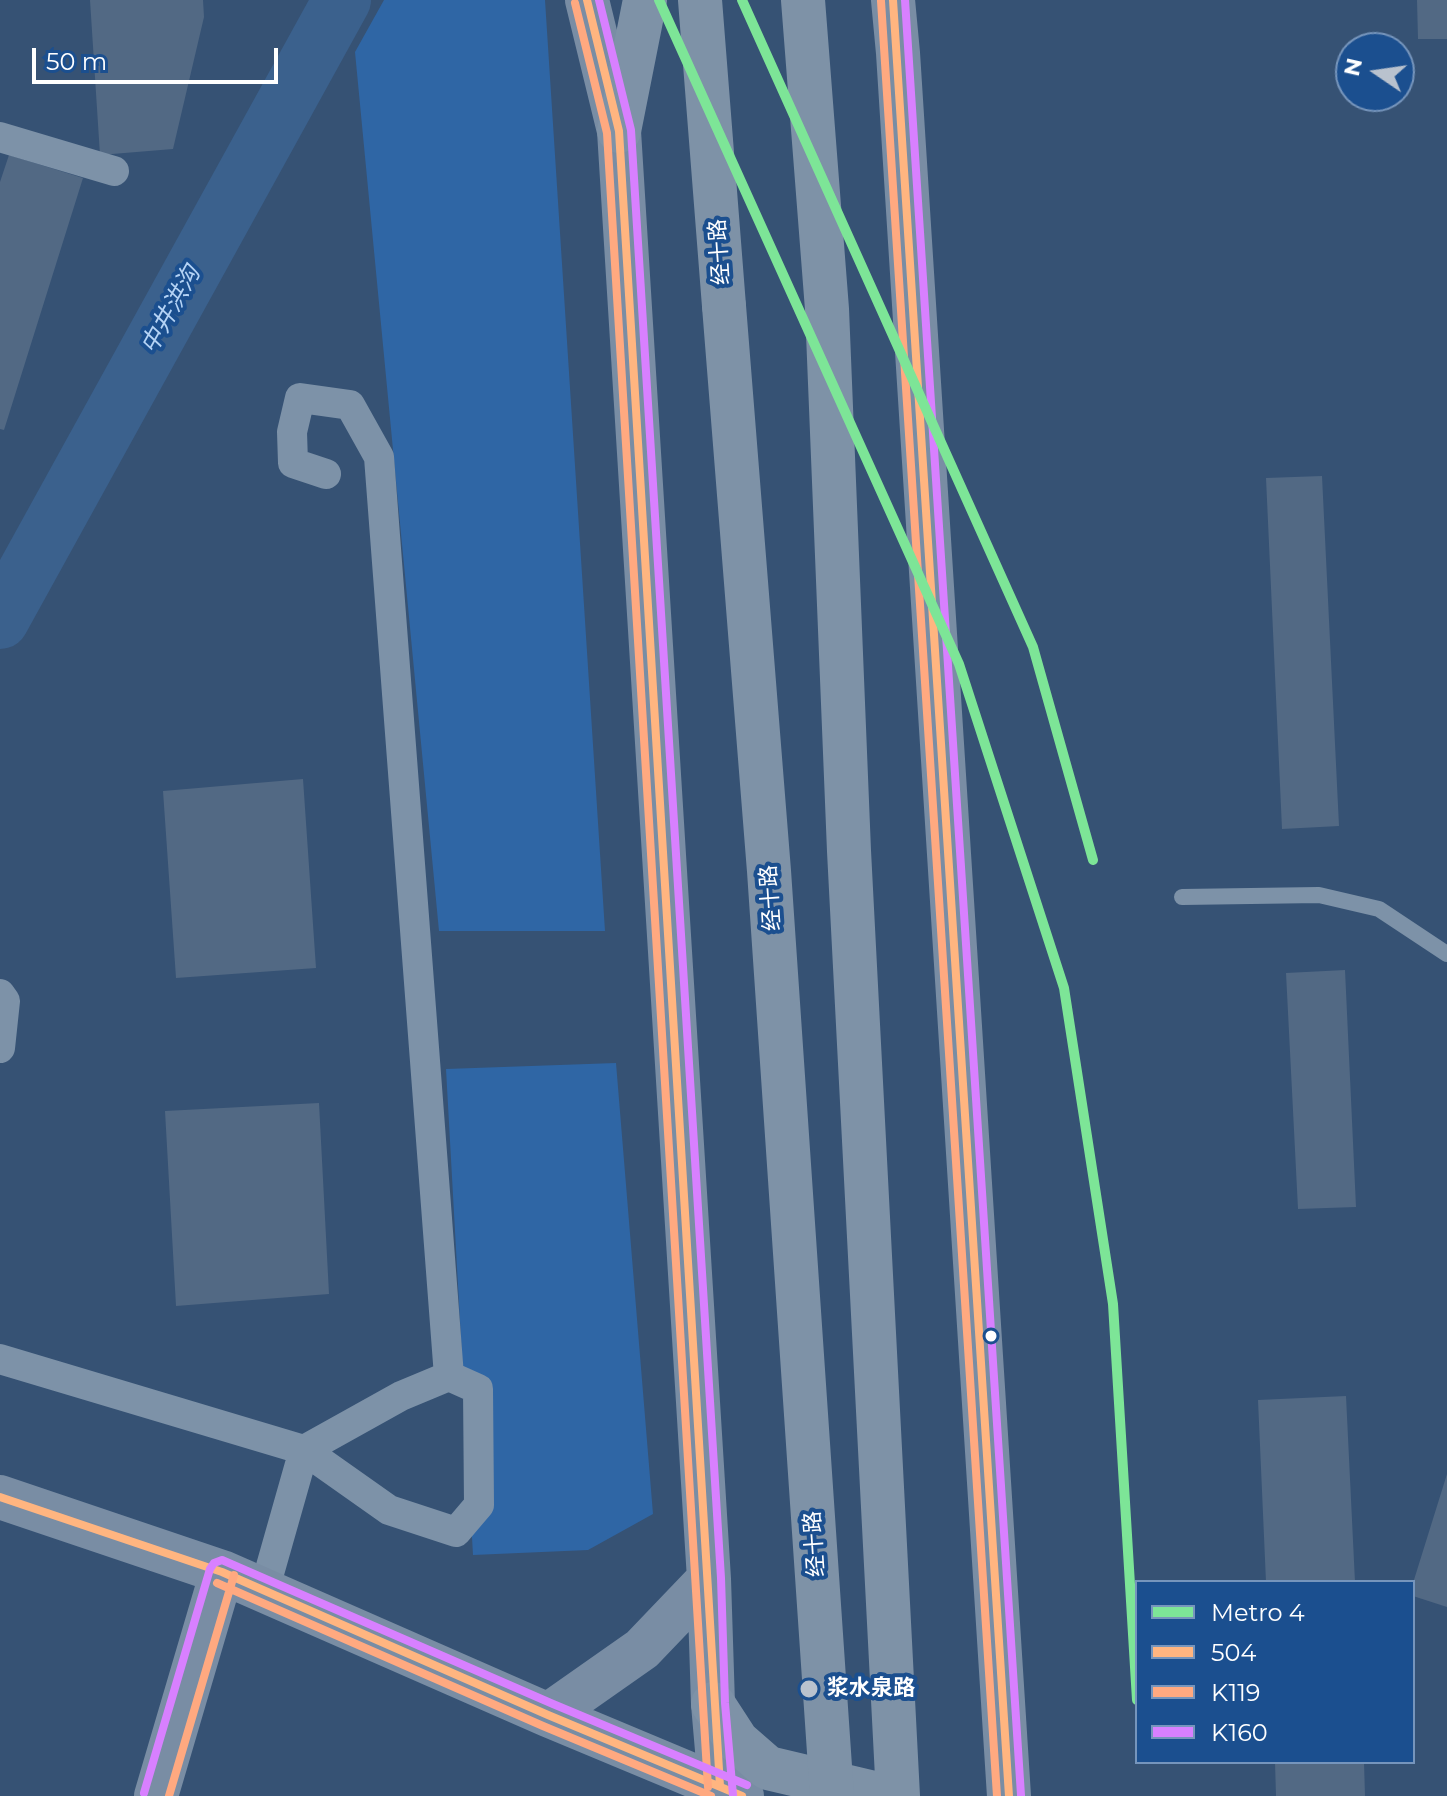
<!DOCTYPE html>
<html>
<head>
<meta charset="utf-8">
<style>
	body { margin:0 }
	#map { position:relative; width:1447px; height:1796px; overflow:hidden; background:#365274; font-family:Montserrat,sans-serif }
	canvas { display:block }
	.legend { position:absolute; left:1135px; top:1580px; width:280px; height:184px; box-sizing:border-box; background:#1b4f8f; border:2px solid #7695bc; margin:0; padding:10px 14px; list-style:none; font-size:24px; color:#fff }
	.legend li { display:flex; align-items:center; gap:16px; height:40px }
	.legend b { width:40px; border:2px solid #7695bc }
	.north { position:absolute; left:1335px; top:32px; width:80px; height:80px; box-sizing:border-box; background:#1b4f8f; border:2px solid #7695bc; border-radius:50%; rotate:283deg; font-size:22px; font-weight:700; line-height:32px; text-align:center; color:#fff }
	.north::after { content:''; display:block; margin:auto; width:28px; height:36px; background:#b9c2ce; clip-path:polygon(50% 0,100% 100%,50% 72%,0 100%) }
	.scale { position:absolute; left:32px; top:48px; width:246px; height:36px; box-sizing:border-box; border:4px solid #fff; border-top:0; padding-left:10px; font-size:24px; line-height:28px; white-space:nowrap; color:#fff; -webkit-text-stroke:6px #1b4f8f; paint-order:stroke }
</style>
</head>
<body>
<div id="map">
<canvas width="1447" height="1796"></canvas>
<ul class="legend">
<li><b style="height:10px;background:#7de597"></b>Metro 4</li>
<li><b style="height:10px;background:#ffb580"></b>504</li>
<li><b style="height:10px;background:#ffa980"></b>K119</li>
<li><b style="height:10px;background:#d880ff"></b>K160</li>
</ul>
<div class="north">N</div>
<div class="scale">50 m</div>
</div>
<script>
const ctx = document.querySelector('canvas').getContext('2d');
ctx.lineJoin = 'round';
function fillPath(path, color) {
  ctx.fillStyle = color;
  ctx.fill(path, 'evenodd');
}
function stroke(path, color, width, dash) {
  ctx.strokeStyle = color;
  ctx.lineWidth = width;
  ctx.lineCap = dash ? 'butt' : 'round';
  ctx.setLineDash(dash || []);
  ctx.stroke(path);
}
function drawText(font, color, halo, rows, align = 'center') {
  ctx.font = font + ' Montserrat,"Noto Sans SC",sans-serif';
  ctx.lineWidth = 8;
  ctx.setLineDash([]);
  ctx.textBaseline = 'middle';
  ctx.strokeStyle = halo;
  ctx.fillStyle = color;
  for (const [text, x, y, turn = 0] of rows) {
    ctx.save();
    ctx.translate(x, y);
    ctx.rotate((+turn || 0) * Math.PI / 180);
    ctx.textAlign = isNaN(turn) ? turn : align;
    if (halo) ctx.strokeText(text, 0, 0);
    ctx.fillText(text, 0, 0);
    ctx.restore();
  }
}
fillPath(new Path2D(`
	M384,0H545L605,931H439L355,52Z
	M616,1063L653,1514L588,1550L473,1555L446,1069Z`), '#2f66a5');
stroke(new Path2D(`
	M0,620L342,0`), '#3b618d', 58);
fillPath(new Path2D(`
	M90,0H203L204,17L173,149L100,155Z
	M1417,0H1447V39H1418Z
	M9,155L83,178L4,430L0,429V182Z
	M1322,476L1339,826L1282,829L1266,478Z
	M303,779L316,968L176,978L163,791Z
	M1345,970L1356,1207L1298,1209L1286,973Z
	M319,1103L329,1294L176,1306L165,1111Z
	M1346,1396L1355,1582H1266L1258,1400Z
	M1447,1474V1607L1413,1596V1583Z
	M1275,1762H1364L1365,1796H1276Z`), '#526984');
stroke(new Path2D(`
	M1182,897L1319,895L1379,909L1447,954`), '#7d92a8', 16);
stroke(new Path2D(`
	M0,137L114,171
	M326,474L293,463L292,432L300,398L350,405L379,457L449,1376
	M0,994L5,1001L0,1048
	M0,1359L304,1450L401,1396L449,1376L478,1389L479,1505L456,1532L389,1510L304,1450L264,1591`), '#7d92a8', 30);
stroke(new Path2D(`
	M587,0L619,131L709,1579L713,1704L721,1796
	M893,0L898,53L1009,1796
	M0,1497L222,1572L548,1715L742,1796
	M548,1715L642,1649L709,1579
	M156,1796L222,1572`), '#798da4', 44);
stroke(new Path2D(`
	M700,0L724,306
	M803,0L827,309L849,851L898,1796
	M619,131L645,0
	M713,1704L737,1741L768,1768L886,1796`), '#7e92a7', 44);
stroke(new Path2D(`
	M724,306L769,871L832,1796`), '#7e92a7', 44);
stroke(new Path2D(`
	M587,0L619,131L720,1786
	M893,0L1009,1796
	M0,1497L222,1572L548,1715L742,1796`), '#ffb580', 8);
stroke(new Path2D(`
	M881,1L997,1796
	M575,3L607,133L708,1787
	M217,1583L543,1726L711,1796
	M169,1796L234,1575`), '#ffa980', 8);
stroke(new Path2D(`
	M599,0L631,130L721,1578L725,1703L733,1795
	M905,0L1021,1795
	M144,1793L210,1569L214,1563L222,1560L553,1704L747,1785`), '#d880ff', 8);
stroke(new Path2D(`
	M659,0L959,664L1064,988L1113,1304L1137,1700
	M742,0L1033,647L1093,860`), '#7de597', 10);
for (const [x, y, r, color] of [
	[991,1336,7,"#fff"],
	[809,1689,10,"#b9c2ce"]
]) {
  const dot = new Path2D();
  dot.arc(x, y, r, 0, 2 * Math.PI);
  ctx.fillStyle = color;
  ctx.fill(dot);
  stroke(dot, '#1b4f8f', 3);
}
drawText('22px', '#fff', '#1b4f8f', [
	["经十路",720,252,-94],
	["经十路",771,898,-94],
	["经十路",815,1544,-94]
]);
drawText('bold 22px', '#fff', '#1b4f8f', [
	["浆水泉路",827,1689]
], 'left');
drawText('italic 24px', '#b5d3f5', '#1b4f8f', [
	["中井洪沟",171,310,-61]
]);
</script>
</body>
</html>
